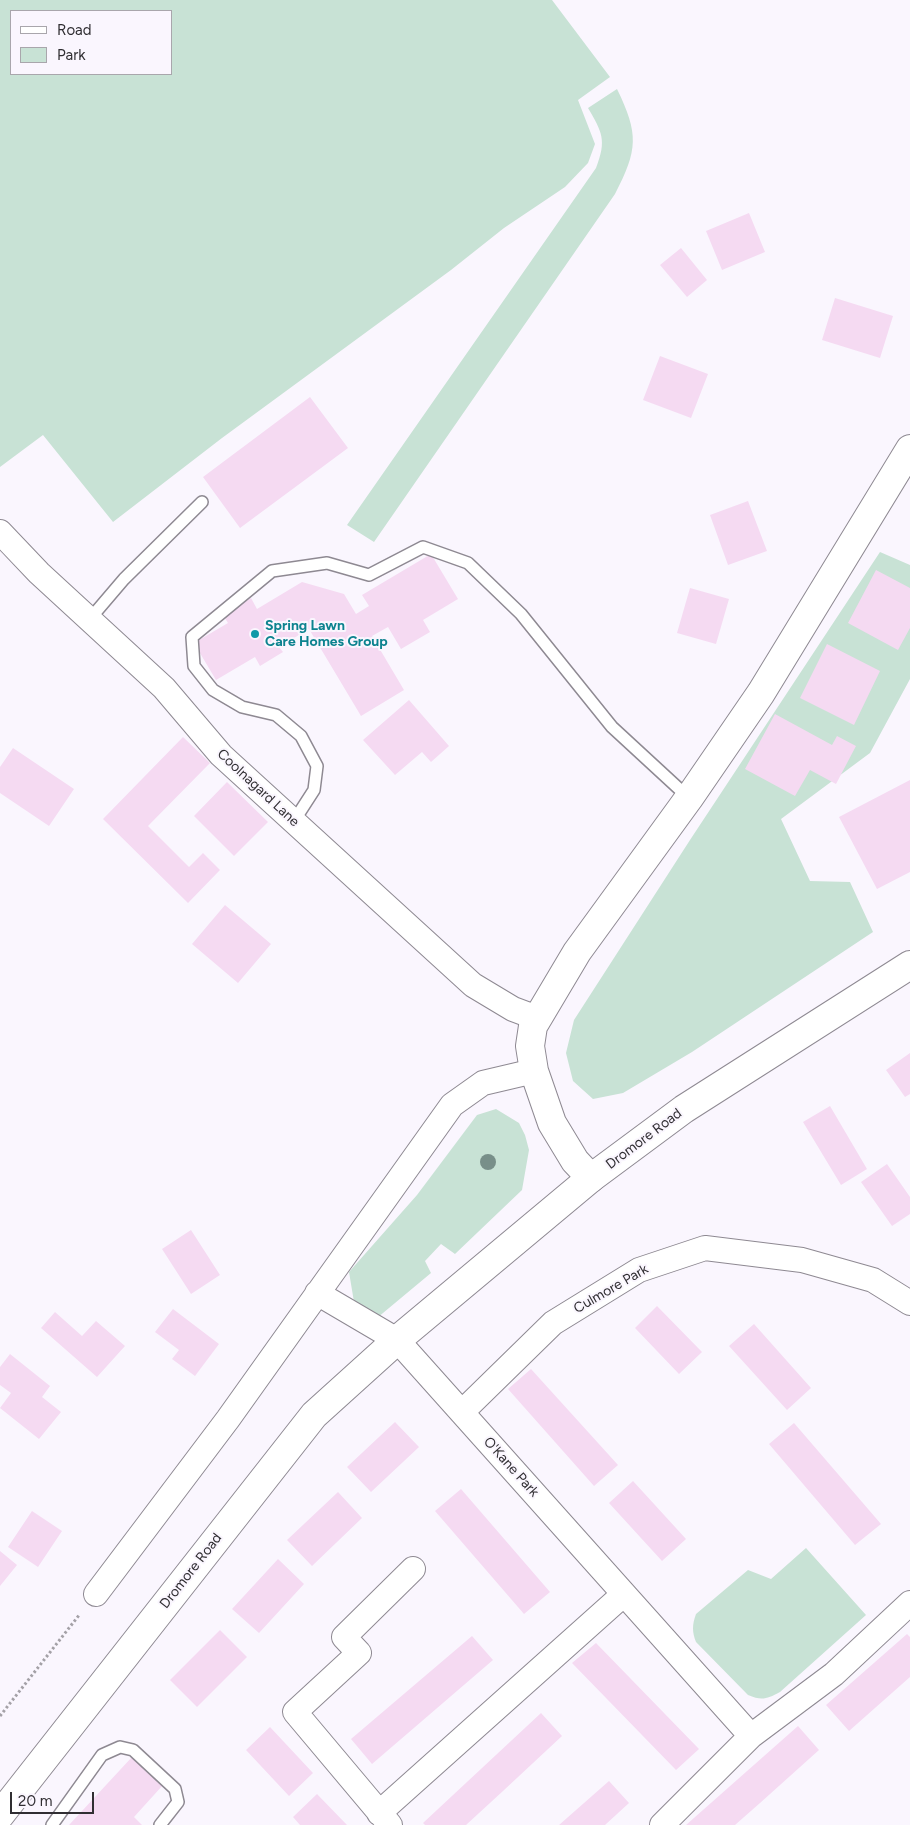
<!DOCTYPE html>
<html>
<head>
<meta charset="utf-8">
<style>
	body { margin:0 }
	#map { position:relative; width:910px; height:1825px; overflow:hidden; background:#faf6fe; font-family:Figtree,sans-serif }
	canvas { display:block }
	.legend { position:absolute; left:10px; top:10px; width:162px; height:65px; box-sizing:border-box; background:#faf6fe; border:1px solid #a9a6ac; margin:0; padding:6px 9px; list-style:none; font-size:15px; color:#302e32 }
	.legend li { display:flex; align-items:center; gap:10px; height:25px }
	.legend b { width:25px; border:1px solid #a9a6ac }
	.scale { position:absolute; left:10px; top:1792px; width:84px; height:22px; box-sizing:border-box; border:2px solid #302e32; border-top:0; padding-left:6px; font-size:15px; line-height:18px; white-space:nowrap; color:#302e32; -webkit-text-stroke:4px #faf6fe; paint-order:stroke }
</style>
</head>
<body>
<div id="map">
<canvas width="910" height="1825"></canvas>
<ul class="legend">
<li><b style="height:6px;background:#fff"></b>Road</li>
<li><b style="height:14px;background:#c8e2d5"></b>Park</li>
</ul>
<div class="scale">20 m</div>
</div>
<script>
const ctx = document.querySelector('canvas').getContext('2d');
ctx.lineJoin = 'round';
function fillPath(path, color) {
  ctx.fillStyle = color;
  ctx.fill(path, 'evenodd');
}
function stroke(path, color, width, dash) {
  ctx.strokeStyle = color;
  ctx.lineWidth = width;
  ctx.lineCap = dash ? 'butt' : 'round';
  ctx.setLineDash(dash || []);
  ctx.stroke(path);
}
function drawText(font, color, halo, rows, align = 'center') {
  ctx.font = font + ' Figtree,sans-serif';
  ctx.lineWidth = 4;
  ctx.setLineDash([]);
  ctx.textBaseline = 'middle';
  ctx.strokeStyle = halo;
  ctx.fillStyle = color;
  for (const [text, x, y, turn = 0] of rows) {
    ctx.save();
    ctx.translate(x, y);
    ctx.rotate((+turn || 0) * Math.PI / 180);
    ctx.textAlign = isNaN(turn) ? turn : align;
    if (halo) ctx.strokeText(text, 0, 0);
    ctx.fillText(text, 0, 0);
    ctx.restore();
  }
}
fillPath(new Path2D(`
	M0,0H552L610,77L578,100L595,144L588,163L565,187L504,228L451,270L222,438L113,522L43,435L0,467ZM11,11H171V74H11Z
	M617,89C639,134 638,150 615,194L374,542L347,525L596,168C607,140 602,132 588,108Z
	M880,552L910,565V679L870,753L781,819L810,881L850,882L873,932L692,1052L623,1093L593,1099L573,1081L566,1053L574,1020L690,840Z
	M496,1109L519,1123L525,1135L529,1150L522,1190L455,1254L441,1244L425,1261L431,1273L377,1318L354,1302L349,1272L417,1195L477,1115Z
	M806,1548L866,1615L780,1692C767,1699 762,1701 748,1695L696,1642C692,1632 692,1625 696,1614L748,1570L771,1579Z`), '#c8e2d5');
fillPath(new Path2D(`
	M749,213L765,252L722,270L706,231Z
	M681,248L707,280L687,297L660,265Z
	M835,298L893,316L880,358L822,340Z
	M660,356L708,374L691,418L643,400Z
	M310,397L348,448L240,528L203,477Z
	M748,501L767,551L728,565L710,515Z
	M431,554L458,599L423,620L430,632L401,649L388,627L372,636L404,690L361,716L309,629L279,647L283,652L260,666L255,657L216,680L194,643L228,623L223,615L251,598L257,609L302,582L344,594L356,614L369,606L362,595Z
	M876,570L910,588V628L898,650L848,623Z
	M690,588L729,599L716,644L677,633Z
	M827,644L880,671L854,725L800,698Z
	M409,700L449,746L431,762L422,752L395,775L363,740Z
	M775,714L832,745L837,736L856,746L836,784L810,770L795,796L745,769Z
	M183,737L210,763L148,826L189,867L203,853L220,870L188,903L103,819Z
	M13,748L74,789L49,826L0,793V767Z
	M910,780V872L877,889L839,817Z
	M227,782L268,822L234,856L194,816Z
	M225,905L271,944L238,983L192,944Z
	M910,1053V1094L905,1097L886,1070Z
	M830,1106L867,1169L841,1185L803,1122Z
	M887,1164L910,1197V1214L892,1226L861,1182Z
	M191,1230L220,1275L191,1294L162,1249Z
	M657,1306L702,1352L679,1374L635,1328Z
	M173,1309L219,1344L195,1376L172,1359L179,1350L155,1332Z
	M55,1312L82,1336L96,1321L125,1346L97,1377L41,1328Z
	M754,1324L811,1388L787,1410L729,1346Z
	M10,1354L50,1386L42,1397L61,1412L39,1439L0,1408L11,1393L0,1385V1367Z
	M531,1369L618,1465L594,1486L508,1389Z
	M395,1422L419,1447L371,1492L347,1467Z
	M794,1423L881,1524L855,1545L769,1444Z
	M633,1481L686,1539L662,1561L609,1503Z
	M461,1489L550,1592L524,1614L435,1511Z
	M338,1492L362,1518L312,1566L287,1540Z
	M32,1511L62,1531L38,1567L8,1547Z
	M0,1551L17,1565L0,1586Z
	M278,1559L304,1584L259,1633L232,1609Z
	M220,1630L247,1657L197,1707L170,1680Z
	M907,1634L910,1637V1677L849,1731L826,1705Z
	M472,1636L493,1660L372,1764L351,1739Z
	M596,1643L699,1749L676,1770L572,1663Z
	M541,1713L562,1736L503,1791L466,1825H425L423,1823Z
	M798,1726L819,1750L760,1803L735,1825H686Z
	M270,1727L313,1773L289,1796L246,1750Z
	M132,1757L163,1785L134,1817L142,1825H69Z
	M609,1781L629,1803L605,1825H559Z
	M317,1794L347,1825H300L293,1817Z`), '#f5daf2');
const lane = new Path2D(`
	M89,620L124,579L202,502
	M294,821L314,790L317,766L301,736L276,715L242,707L213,690L194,666L192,637L272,571L327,563L369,575L423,547L468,563L521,614L612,727L689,798
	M52,1825L102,1755L120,1747L133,1750L175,1789L178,1802L160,1825`);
const street = new Path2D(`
	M0,532L39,573L164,688L221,755L473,985L513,1009L537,1018
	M317,1293L397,1340L751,1736L834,1674L910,1603
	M462,1412L553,1323L639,1270L705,1248L802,1260L873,1280L910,1303
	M96,1594L228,1419L452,1105L483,1083L534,1071
	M379,1813L624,1594
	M390,1825L295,1712L359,1653L344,1637L413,1569
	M662,1825L751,1736`);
const secondary = new Path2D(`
	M591,1178L575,1161L552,1123L534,1071L530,1046L533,1026L577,952L689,798L761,693L910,449`);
const highway = new Path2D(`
	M0,1815L314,1415L397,1340L591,1178L684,1109L910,965`);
stroke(lane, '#8e8992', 14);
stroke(street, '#8e8992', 26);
stroke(secondary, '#8e8992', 30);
stroke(highway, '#8e8992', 30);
stroke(new Path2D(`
	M0,1716L80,1614`), '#a4a1a7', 3, [2.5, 2.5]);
stroke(lane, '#fff', 11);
stroke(street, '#fff', 24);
stroke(secondary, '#fff', 28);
stroke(highway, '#fff', 28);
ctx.fillStyle = '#788f89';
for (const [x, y] of [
	[488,1162]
]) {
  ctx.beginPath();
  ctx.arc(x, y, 8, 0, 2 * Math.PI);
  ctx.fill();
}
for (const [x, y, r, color] of [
	[255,634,5,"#0f9aa8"]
]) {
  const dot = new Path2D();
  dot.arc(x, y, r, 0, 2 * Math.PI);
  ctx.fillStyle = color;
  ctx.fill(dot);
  stroke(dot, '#faf6fe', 2);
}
drawText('bold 14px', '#0d838f', '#faf6fe', [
	["Spring Lawn",265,626],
	["Care Homes Group",265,642]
], 'left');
drawText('14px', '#302e32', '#faf6fe', [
	["Coolnagard Lane",258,788,43],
	["Dromore Road",644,1139,-37],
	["Culmore Park",611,1289,-30],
	["O'Kane Park",511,1467,48],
	["Dromore Road",191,1571,-52]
]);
</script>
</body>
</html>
